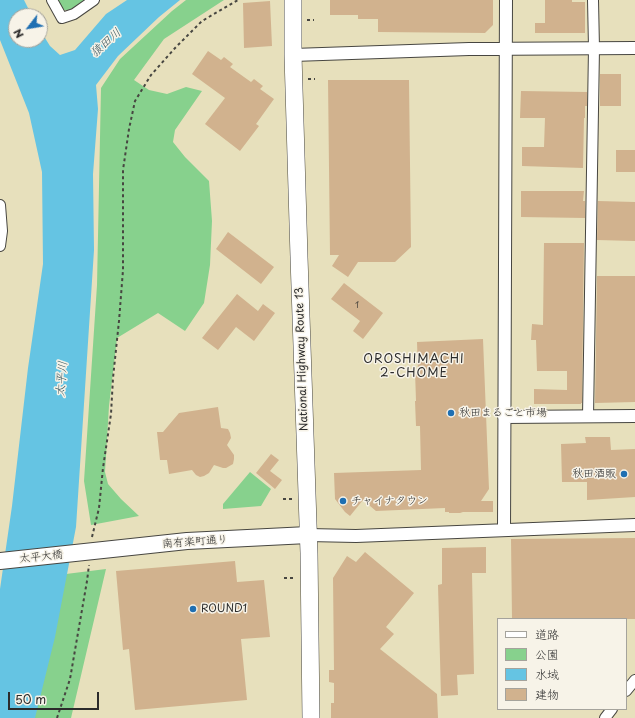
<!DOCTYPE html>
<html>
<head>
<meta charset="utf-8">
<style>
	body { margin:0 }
	#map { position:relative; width:635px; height:718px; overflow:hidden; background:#e7e0bc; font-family:"Playpen Sans","Klee One",sans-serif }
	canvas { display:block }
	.legend { position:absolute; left:497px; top:618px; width:130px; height:92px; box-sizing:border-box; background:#f7f3e8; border:1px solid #a5a39c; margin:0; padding:5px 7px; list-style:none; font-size:12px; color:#2b2b2b }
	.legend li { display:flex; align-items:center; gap:8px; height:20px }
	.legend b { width:20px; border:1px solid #a5a39c }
	.north { position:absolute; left:8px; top:8px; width:40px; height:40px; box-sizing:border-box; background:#f7f3e8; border:1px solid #a5a39c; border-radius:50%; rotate:239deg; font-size:11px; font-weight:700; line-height:16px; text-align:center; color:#2b2b2b }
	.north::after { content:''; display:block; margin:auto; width:14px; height:18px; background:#1f6fb2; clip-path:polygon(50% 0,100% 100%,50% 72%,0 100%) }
	.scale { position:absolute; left:8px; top:692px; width:91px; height:18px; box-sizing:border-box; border:2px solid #2b2b2b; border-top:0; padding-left:5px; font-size:12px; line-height:14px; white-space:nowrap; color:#2b2b2b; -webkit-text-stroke:3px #f7f3e8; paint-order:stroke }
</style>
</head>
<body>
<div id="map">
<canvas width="635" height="718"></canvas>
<ul class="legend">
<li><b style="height:5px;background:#fff"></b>道路</li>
<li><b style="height:11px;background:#87d18d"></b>公園</li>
<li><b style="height:11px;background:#65c4e3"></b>水域</li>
<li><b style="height:11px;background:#d1b28e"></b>建物</li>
</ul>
<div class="north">N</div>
<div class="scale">50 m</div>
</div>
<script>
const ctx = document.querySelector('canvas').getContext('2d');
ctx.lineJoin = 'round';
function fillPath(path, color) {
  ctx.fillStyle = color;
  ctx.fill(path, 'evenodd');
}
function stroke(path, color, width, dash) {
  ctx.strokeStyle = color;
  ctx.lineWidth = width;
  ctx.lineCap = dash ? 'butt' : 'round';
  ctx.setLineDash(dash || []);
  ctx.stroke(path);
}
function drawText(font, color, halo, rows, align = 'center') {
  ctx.font = font + ' "Playpen Sans","Klee One",sans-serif';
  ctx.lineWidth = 3;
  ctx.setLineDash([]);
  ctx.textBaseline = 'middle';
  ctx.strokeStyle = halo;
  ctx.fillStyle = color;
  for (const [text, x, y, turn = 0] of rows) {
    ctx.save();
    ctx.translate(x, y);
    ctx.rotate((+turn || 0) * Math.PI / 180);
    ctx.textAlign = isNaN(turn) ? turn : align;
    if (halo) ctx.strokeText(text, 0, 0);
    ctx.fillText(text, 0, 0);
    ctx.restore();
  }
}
fillPath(new Path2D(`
	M55,0H87L71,11L60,9Z
	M186,0H224L164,39L134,80L149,90L167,94L186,87L202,91L175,130L173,142L185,157L209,181L212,221L210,265L204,303L185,331L158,313L117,338L109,406L105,472L108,484L121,499L139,516L91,525L84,481L97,285L101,88L120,59L172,11Z
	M250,472L271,489L261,506L223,509V504Z
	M106,569L71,718H31L66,574Z`), '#87d18d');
fillPath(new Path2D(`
	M0,0H24L32,16H16V40H40V30L50,46L60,55L75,50L106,14L127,0H180L159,17L118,56L96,85L98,109L93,174L94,250L76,527L55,637L35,718H0V589L12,506L28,368L43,264L42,172L29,113L0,40Z`), '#65c4e3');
fillPath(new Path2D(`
	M330,0H493V25L485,33L378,32V19H358V15H330Z
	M545,0H572V2H585V33H535V23H545Z
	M270,1L272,46L244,48L243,3Z
	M208,51L221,60L224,57L233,64L230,67L251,82L254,79L263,86L260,89L274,99L256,124L259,126L240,151L205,124L225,98L192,74Z
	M600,74H621V106H600Z
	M328,80H409L411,247L395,262H358L348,277L332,266L339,255H330Z
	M521,91L587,92V106H585V118H584L583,168L522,166V147H544L545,118H520Z
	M616,150H635V172H616Z
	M521,191H584L583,201H585V218L521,217Z
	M598,201L635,202V241L597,240Z
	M228,232L274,267L261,284L216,249Z
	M544,243H584L582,403H581V404H534V389L567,390V371H537L536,340H531L532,324L543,325Z
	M597,276H635V402L595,403Z
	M344,283L383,313L363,339L353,331L360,321L331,299Z
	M237,294L258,311L263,304L275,313L254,341L236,327L218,350L202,338Z
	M483,339L489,489L481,501H493V512H463L460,513H449V512H445V508L376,511L363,500L350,516L345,512L335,499L334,473L421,470L420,426H416L415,401H416L415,371H418L417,342Z
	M218,407L221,428L228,429L230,433L231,438L227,445L234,455V459L233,464L226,468H223L214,465L209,473L204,476L200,477L196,475L192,470L169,474L167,460H160L157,432H163L179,413Z
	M585,437H610L611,450L635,449V497L587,500V482H562L561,444L586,443Z
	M271,454L279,460L270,471L282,480L275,489L256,473Z
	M635,538V619H512L511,539Z
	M486,547V573H472L474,674L457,675L458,695L441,696L438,585L442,584V548Z
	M365,552L414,593L386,627L394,634L380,649L437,694L438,718H331V703H334V683L329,682V670H334L333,578L347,556L356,562Z
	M235,561L237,582L264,580L270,637L241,639L247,700L135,710L129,649L123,650L116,571Z`), '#d1b28e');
const minor = new Path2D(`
	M52,0L62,18L74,14L94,0
	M0,205L2,231L0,246
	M588,416L594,48L593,0
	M626,691L635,680
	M605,718L612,709`);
const tertiary = new Path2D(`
	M293,55L469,49L635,48
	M504,417L635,416
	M504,530L506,0
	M308,535L356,536L635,525`);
const primary = new Path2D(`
	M0,561L187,541L308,535`);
const trunk = new Path2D(`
	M293,0V55L299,257L309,553L311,718`);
stroke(minor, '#474641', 12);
stroke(tertiary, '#474641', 14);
stroke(primary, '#474641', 18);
stroke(trunk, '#474641', 18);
stroke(new Path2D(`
	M307,20H314
	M308,79H315
	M283,499H293
	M92,537L99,508L103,468L111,414L113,378L119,321L123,270V170L129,129L135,101L151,75L176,47L202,21L238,0
	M284,578H295
	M57,718L70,679L87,581L89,565`), '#474641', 2, [3, 3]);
stroke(minor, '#fff', 10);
stroke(tertiary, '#fff', 12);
stroke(primary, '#fff', 16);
stroke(trunk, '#fff', 17);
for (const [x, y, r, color] of [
	[451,413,4,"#1f6fb2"],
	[624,474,4,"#1f6fb2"],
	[343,501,4,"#1f6fb2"],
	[193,609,4,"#1f6fb2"]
]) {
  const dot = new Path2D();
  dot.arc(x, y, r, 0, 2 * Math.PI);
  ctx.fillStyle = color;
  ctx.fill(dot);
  stroke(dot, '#f7f3e8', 1.5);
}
drawText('9px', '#544d44', null, [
	["1",357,306]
]);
drawText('11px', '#2b2b2b', '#f7f3e8', [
	["National Highway Route 13",302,359,-92],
	["南有楽町通り",195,542,-4],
	["太平大橋",41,557,-6]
]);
drawText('11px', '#2b2b2b', '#f7f3e8', [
	["秋田まるごと市場",459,413],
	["秋田酒販",616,474,"right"],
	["チャイナタウン",351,501],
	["ROUND1",201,609]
], 'left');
drawText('italic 12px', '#3c5962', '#f7f3e8', [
	["猿田川",106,43,-42],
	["太平川",62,379,-85]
]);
ctx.letterSpacing = '1px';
drawText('12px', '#2b2b2b', '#f7f3e8', [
	["OROSHIMACHI",414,360],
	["2-CHOME",414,374]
]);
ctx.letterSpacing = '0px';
</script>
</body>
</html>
